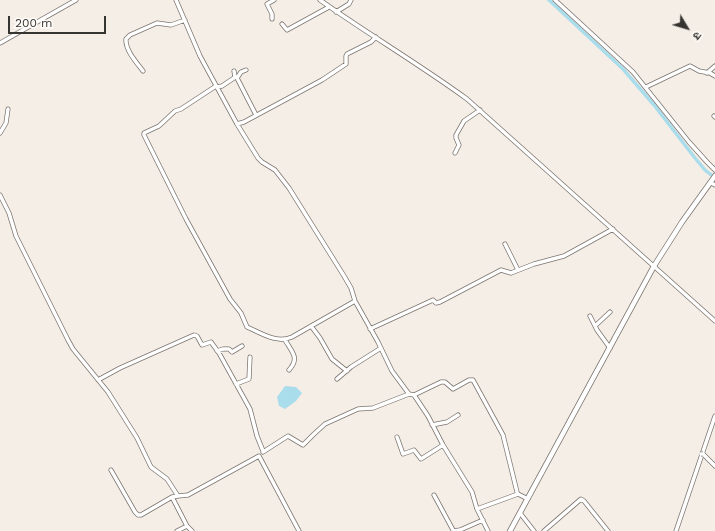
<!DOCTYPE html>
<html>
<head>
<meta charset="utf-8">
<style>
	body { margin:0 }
	#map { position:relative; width:715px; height:531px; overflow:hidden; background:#f5eee7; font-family:"Work Sans","Noto Sans Devanagari",sans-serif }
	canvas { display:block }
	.north { position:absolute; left:667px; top:8px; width:40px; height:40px; -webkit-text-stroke:3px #fffcf9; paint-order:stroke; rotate:128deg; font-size:11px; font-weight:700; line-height:16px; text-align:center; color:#363431 }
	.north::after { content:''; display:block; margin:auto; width:14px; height:18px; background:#363431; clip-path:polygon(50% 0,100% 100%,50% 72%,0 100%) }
	.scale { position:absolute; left:8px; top:16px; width:98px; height:18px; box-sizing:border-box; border:2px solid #363431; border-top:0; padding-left:5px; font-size:12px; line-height:14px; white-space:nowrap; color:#363431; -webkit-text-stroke:3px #fffcf9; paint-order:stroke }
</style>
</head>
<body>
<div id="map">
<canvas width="715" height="531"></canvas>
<div class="north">उ</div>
<div class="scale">200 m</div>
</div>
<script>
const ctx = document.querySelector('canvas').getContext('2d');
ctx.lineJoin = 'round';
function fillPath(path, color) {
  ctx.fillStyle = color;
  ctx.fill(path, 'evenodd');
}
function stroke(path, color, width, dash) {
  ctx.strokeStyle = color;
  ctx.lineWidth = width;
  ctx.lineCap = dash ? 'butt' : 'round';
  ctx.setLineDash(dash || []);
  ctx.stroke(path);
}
fillPath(new Path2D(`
	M285,386L296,387L302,393L296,401L285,409L279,406L277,397Z`), '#aaddeb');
stroke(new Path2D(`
	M549,0L623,69L654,105L695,158L705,170L715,178`), '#aaddeb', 3.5);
const minor = new Path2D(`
	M176,0L200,56L237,124L244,122L322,80L346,64V56L347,54L371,42L376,37
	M320,0C368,34 419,64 467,99L715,321
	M555,0L633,72L689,142L707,162L715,170
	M336,12L349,4L351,0
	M272,19V14L267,4L274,0
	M282,24L287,30L329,7
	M0,43L76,0
	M246,70L241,72L237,78L256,115
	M143,71C137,63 125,50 126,39L130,35L157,23L171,25L185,20
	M707,73L715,66
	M216,86L181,109L175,111L159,126L144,133V135L186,219L230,299L241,313L247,327C261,333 277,344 292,337L355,301
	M217,87L222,86L234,78L235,77L234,71
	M646,87L690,66L699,71L710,73L715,76
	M714,116L715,117
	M237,124L258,158L262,162L275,170L289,188L344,276L351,288L355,301L378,342L392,371L409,394L414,395L428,416L443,445L472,492L477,509L488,531
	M0,133L6,123L8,109
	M455,153L459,145L456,138V135L464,121L480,110
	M711,183L715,185
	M0,195L9,213L16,236L68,340L73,349L108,392L137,438L151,467L167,479L178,496L188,495L259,456L299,531
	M505,244L518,270
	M590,316L597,330L610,348
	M311,326L320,338L332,359L347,371
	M595,326L610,312
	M370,329L433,300L436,303L440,302L501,270L511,273L534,264L564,256L613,229
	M285,340C292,352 300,358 289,370
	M217,351L223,349H229L232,352L242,346
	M337,379L351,367L381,348
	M98,380L120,368L194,335L197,336L202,345L211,342L219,353L250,409L257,436L263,451
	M236,384L249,379L250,357
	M414,395L441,382H445L453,389L469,380H473L503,435L517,492L518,494L528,499
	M432,425L447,422L458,415
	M397,437L403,454L414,450L421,459L443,445
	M263,452L288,436L303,445L314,434L325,424L358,409L373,408L409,394
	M703,454L715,466
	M111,470L135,512L138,515H141L172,497L178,496
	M434,495L453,530
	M172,497L187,526L192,531
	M477,509L518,494
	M520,513L534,531
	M177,531L187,526
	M453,531L460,530L483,520
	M544,531L581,499L584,501L608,531
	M676,531L715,416`);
const tertiary = new Path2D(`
	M510,531L654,266L682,222L715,176`);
stroke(minor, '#7b756f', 5);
stroke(tertiary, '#7b756f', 6);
stroke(minor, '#fff', 3.5);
stroke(tertiary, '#fff', 4.5);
const minorBridge = new Path2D(`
	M701,454H703`);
stroke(minorBridge, '#7b756f', 5, []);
stroke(minorBridge, '#fff', 3.5);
</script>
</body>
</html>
